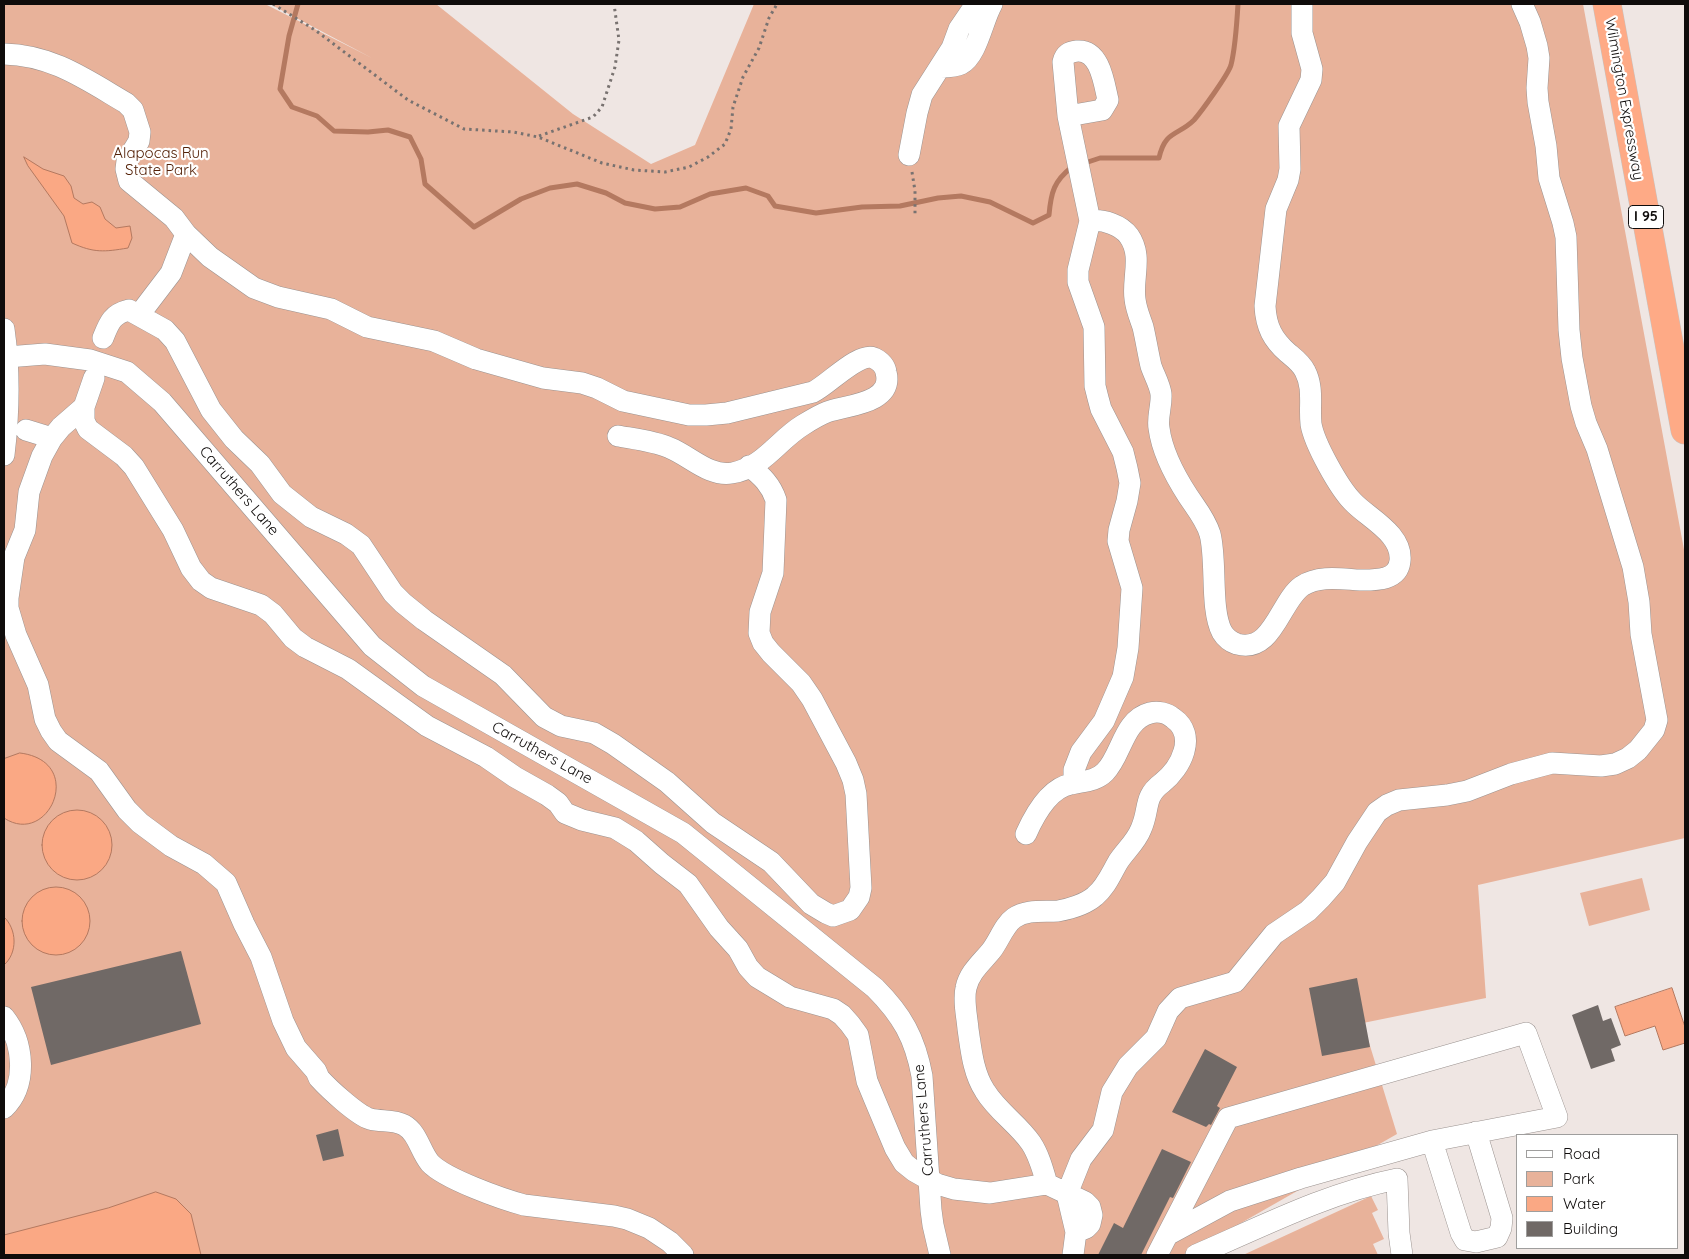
<!DOCTYPE html>
<html>
<head>
<meta charset="utf-8">
<style>
	body { margin:0 }
	#map { position:relative; width:1689px; height:1259px; overflow:hidden; background:#efe6e3; font-family:Quicksand,sans-serif }
	canvas { display:block }
	.frame { position:absolute; inset:0; border:5px solid #0f0c0b; pointer-events:none }
	.legend { position:absolute; left:1516px; top:1134px; width:162px; height:115px; box-sizing:border-box; background:#fff; border:1px solid #9f9e9d; margin:0; padding:6px 9px; list-style:none; font-size:15px; color:#0f0c0b }
	.legend li { display:flex; align-items:center; gap:10px; height:25px }
	.legend b { width:25px; border:1px solid #9f9e9d }
</style>
</head>
<body>
<div id="map">
<canvas width="1689" height="1259"></canvas>
<div class="frame"></div>
<ul class="legend">
<li><b style="height:6px;background:#fff"></b>Road</li>
<li><b style="height:14px;background:#e8b29a"></b>Park</li>
<li><b style="height:14px;background:#faa884"></b>Water</li>
<li><b style="height:14px;background:#706966"></b>Building</li>
</ul>
</div>
<script>
const ctx = document.querySelector('canvas').getContext('2d');
ctx.lineJoin = 'round';
function fillPath(path, color) {
  ctx.fillStyle = color;
  ctx.fill(path, 'evenodd');
}
function stroke(path, color, width, dash) {
  ctx.strokeStyle = color;
  ctx.lineWidth = width;
  ctx.lineCap = dash ? 'butt' : 'round';
  ctx.setLineDash(dash || []);
  ctx.stroke(path);
}
function drawText(font, color, halo, rows, align = 'center') {
  ctx.font = font + ' Quicksand,sans-serif';
  ctx.lineWidth = 4.5;
  ctx.setLineDash([]);
  ctx.textBaseline = 'middle';
  ctx.strokeStyle = halo;
  ctx.fillStyle = color;
  for (const [text, x, y, turn = 0] of rows) {
    ctx.save();
    ctx.translate(x, y);
    ctx.rotate((+turn || 0) * Math.PI / 180);
    ctx.textAlign = isNaN(turn) ? turn : align;
    if (halo) ctx.strokeText(text, 0, 0);
    ctx.fillText(text, 0, 0);
    ctx.restore();
  }
}
fillPath(new Path2D(`
	M4,4H265L372,58L270,4H436L573,114L651,164L695,145L754,4H1583L1685,555V838L1478,885L1486,998L1363,1023L1397,1134L1185,1255H4Z
	M1642,878L1650,910L1589,926L1580,893Z
	M1371,1196L1378,1210L1372,1213L1384,1239L1373,1244L1378,1255H1243Z`), '#e8b29a');
const water = new Path2D(`
	M24,157L43,169L64,176L71,186L74,198L83,204L92,202L100,207L105,219L116,228L130,226L132,238L128,248C104,252 94,253 72,243L64,216L28,166Z
	M20,753C87,761 49,848 4,818V759Z
	M42 845a35 35 0 1 1 70 0a35 35 0 1 1-70 0Z
	M22 921a34 34 0 1 1 68 0a34 34 0 1 1-68 0Z
	M4,917C17,929 18,953 4,965Z
	M1672,988L1685,1027V1043L1663,1050L1655,1026L1625,1036L1615,1007Z
	M156,1192L176,1199L191,1214L201,1255H4V1235L108,1208Z`);
fillPath(water, '#faa884');
stroke(water, '#b47960', 1);
stroke(new Path2D(`
	M298,4L289,36L280,89L292,107L317,116L334,131L368,132L388,130L410,137L421,159L425,184L474,227L521,199L550,188L577,184L606,193L625,203L655,209L680,207L710,194L746,188L768,196L775,206L816,213L862,207L900,206L938,198L961,196L990,202L1033,223L1049,215C1051,192 1054,181 1072,167
	M1082,164L1100,158H1159C1165,130 1178,136 1194,120C1201,112 1228,75 1231,65C1235,49 1237,21 1238,4`), '#b47960', 5);
fillPath(new Path2D(`
	M181,951L201,1024L51,1065L31,987Z
	M1357,978L1370,1047L1322,1056L1309,988Z
	M1598,1005L1603,1021L1611,1018L1621,1045L1611,1049L1615,1061L1591,1069L1572,1015Z
	M1205,1049L1237,1067L1217,1106L1220,1108L1211,1125L1209,1124L1206,1127L1172,1112Z
	M338,1129L344,1156L323,1161L316,1135Z
	M1162,1149L1191,1162L1173,1198L1170,1197L1141,1255H1098L1114,1223L1123,1228Z`), '#706966');
const minor = new Path2D(`
	M4,54C52,55 85,79 126,103L133,110L140,132L139,141L127,161L126,169L129,181L174,218L186,234L210,257L254,288L278,297L331,309L367,327L434,341L476,359L543,378L582,383L597,388L623,401L689,415H706L727,413L813,392C828,385 858,352 874,358C880,361 885,366 886,372C894,404 846,405 827,412C819,415 811,420 803,425C778,440 763,468 732,473C709,477 690,456 670,448C654,441 635,439 618,436
	M941,67C947,67 955,67 961,64C977,56 983,19 992,4
	M1068,116L1102,110L1108,100C1104,83 1100,49 1077,51C1069,52 1065,54 1063,62L1068,116L1090,221L1078,270V282L1094,327L1095,386L1098,398L1101,409L1123,452L1127,468L1130,483L1127,501L1119,530L1118,541L1132,588L1128,648L1123,677L1104,721L1081,752L1074,770V783
	M909,155L917,113L922,95L952,48L959,29L976,4
	M1090,221C1103,219 1121,225 1129,236C1143,256 1132,278 1135,299C1136,309 1140,318 1143,327C1146,340 1148,353 1151,366C1154,375 1160,385 1161,394C1162,405 1157,417 1159,428C1162,452 1175,476 1188,496C1196,508 1206,520 1210,534C1217,561 1210,609 1222,632C1225,637 1231,642 1237,644C1273,654 1280,601 1302,586C1319,575 1341,579 1360,580C1375,580 1398,581 1400,561C1403,534 1368,518 1353,502C1339,488 1314,443 1311,424C1309,406 1314,388 1305,371C1301,363 1294,358 1288,353C1273,340 1266,327 1265,306L1276,209L1288,180L1290,169L1289,126L1311,80L1312,69L1302,33V4
	M139,315L171,273L186,234
	M4,329C10,371 9,413 4,455
	M103,338C109,323 112,314 129,310L165,330L175,341L211,410L234,439L260,464L282,494L311,517L346,534L361,545L393,593L403,603L424,620L503,675L544,717L561,726L594,733L613,744L667,782L713,823L771,862L811,904L826,913L833,916L850,910L859,897L861,888L856,794L853,780L846,763L812,699L801,683L771,653L763,643L759,633L760,612L773,573L776,500C771,485 762,476 749,466
	M7,357L45,354L90,360L127,372L162,402L372,646L423,686L683,833L875,988C902,1015 915,1038 922,1076L931,1210L933,1225L940,1255
	M94,378L84,407V421L88,429L124,456L134,467L173,530L191,568L201,581L211,588L261,605L273,614L293,638L305,647L348,669L427,726L486,757L515,777L547,795L558,803L565,813L582,820L615,828L636,841L662,864L688,884L719,928L738,949L748,967L757,977L790,997L833,1009L842,1015L850,1024L858,1035L867,1081L874,1098L895,1148L904,1163L914,1171L937,1184L954,1189L990,1193L1047,1184L1085,1202L1090,1207L1092,1215L1090,1224L1086,1228L1076,1232
	M84,407L61,427L52,438L42,456L29,492L25,530L14,557L8,598V608L16,635L38,685L45,719L51,731L58,741L99,771L127,810L140,823L171,846L204,864L226,883L244,924L261,957L283,1021L296,1048L316,1071L319,1078C329,1089 357,1115 370,1119C382,1122 393,1119 404,1125C418,1133 420,1151 430,1163C445,1179 502,1199 524,1205L614,1216L627,1219L649,1228L670,1242L683,1255
	M26,430L52,438
	M1026,834C1034,816 1049,788 1071,784C1082,781 1095,782 1105,772C1122,755 1123,720 1150,713C1158,711 1167,713 1173,718C1198,735 1181,768 1162,783C1143,797 1150,809 1141,829C1136,842 1125,851 1118,862C1111,874 1106,887 1095,896C1086,904 1069,909 1058,911C1043,912 1027,909 1014,918C1004,925 999,941 991,951C981,963 969,973 966,988C963,1001 967,1016 968,1029C971,1049 973,1073 985,1091C997,1111 1018,1124 1031,1143C1039,1155 1043,1170 1047,1184
	M4,1017C24,1042 28,1085 4,1108
	M1432,1141L1461,1233L1465,1240L1476,1242L1497,1237L1501,1228L1502,1218L1476,1132
	M1073,1255L1076,1232L1067,1194L1081,1159L1103,1130L1112,1092L1128,1066L1156,1038L1168,1011L1180,998L1235,982L1274,934L1308,911L1321,898L1335,882L1357,842L1377,812L1387,805L1399,800L1447,795L1467,791L1511,774L1552,763L1601,766L1615,764L1628,758L1638,750L1654,730L1657,720L1641,634L1639,602L1633,567L1597,449L1586,423L1581,406L1572,358L1569,330L1566,237L1563,223L1549,178L1546,146L1538,102L1537,88L1539,58L1537,46L1530,22L1522,4
	M1157,1255L1228,1118L1526,1033L1557,1117L1432,1141L1301,1178L1230,1201L1169,1234
	M1196,1255C1261,1227 1327,1193 1397,1179L1399,1233L1402,1255`);
const highway = new Path2D(`
	M1607,4L1685,430`);
stroke(minor, '#9b9390', 22);
stroke(highway, '#c5c5c4', 29);
stroke(new Path2D(`
	M273,4L315,30L408,100L464,129L513,132L538,137L602,163L634,170L665,172L689,167L708,157L725,144L731,129L733,107L743,77L759,48L769,18L777,4
	M539,136L593,117L602,107L615,67L619,40L614,4
	M912,172L915,191V216`), '#787270', 3, [2.5, 4]);
stroke(minor, '#fff', 21);
stroke(highway, '#feaa86', 28);
for (const [x, y, w] of [
	[1646,217,35]
]) {
  const box = new Path2D();
  box.roundRect(x - w / 2, y - 11.5, w, 23, 4);
  ctx.fillStyle = '#fff';
  ctx.fill(box);
  stroke(box, '#0f0c0b', 1);
}
drawText('bold 14px', '#0f0c0b', null, [
	["I 95",1646,217]
]);
drawText('15px', '#0f0c0b', '#fff', [
	["Wilmington Expressway",1624,99,80],
	["Carruthers Lane",239,491,49],
	["Carruthers Lane",542,753,29],
	["Carruthers Lane",924,1120,-95]
]);
drawText('15px', '#542107', '#fff', [
	["Alapocas Run",161,153],
	["State Park",161,170]
]);
</script>
</body>
</html>
